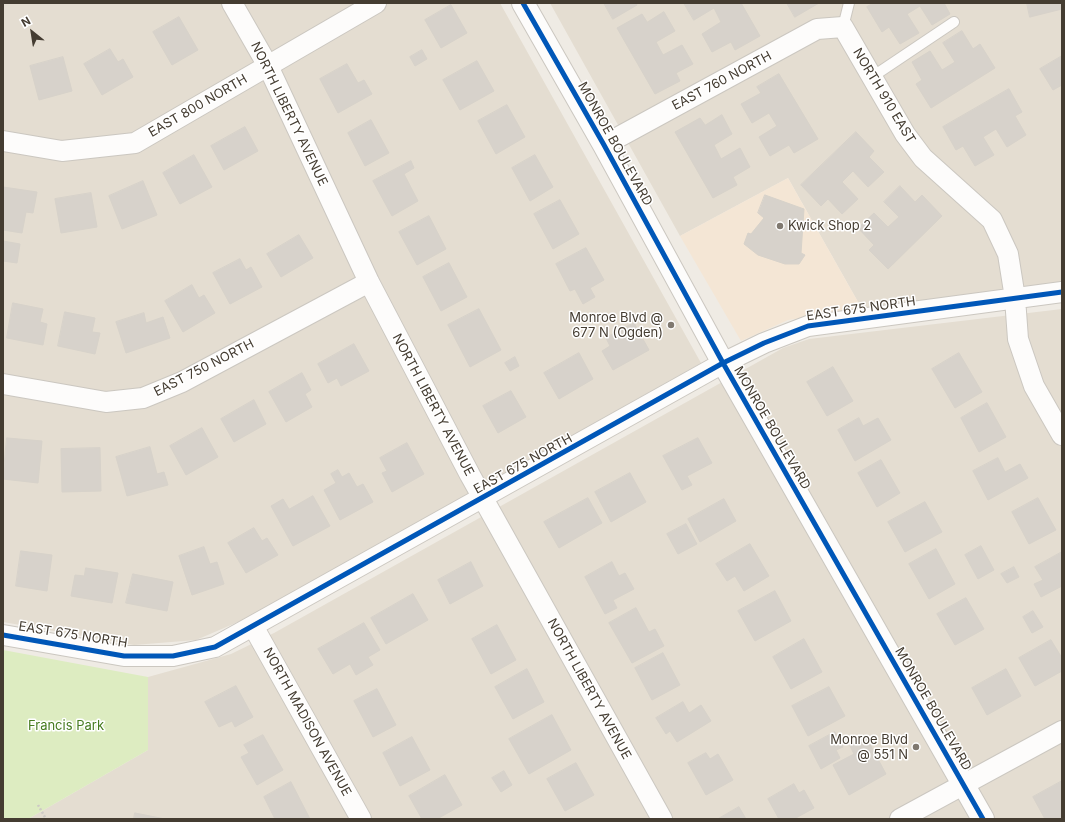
<!DOCTYPE html>
<html>
<head>
<meta charset="utf-8">
<style>
	body { margin:0 }
	#map { position:relative; width:1065px; height:822px; overflow:hidden; background:#efebe4; font-family:Inter,sans-serif }
	canvas { display:block }
	.frame { position:absolute; inset:0; border:4px solid #443c31; pointer-events:none }
	.north { position:absolute; left:12px; top:12px; width:40px; height:40px; -webkit-text-stroke:3px #fff; paint-order:stroke; rotate:330deg; font-size:11px; font-weight:700; line-height:16px; text-align:center; color:#443c31 }
	.north::after { content:''; display:block; margin:auto; width:14px; height:18px; background:#443c31; clip-path:polygon(50% 0,100% 100%,50% 72%,0 100%) }
</style>
</head>
<body>
<div id="map">
<canvas width="1065" height="822"></canvas>
<div class="frame"></div>
<div class="north">N</div>
</div>
<script>
const ctx = document.querySelector('canvas').getContext('2d');
ctx.lineJoin = 'round';
function fillPath(path, color) {
  ctx.fillStyle = color;
  ctx.fill(path, 'evenodd');
}
function stroke(path, color, width, dash) {
  ctx.strokeStyle = color;
  ctx.lineWidth = width;
  ctx.lineCap = dash ? 'butt' : 'round';
  ctx.setLineDash(dash || []);
  ctx.stroke(path);
}
function drawText(font, color, halo, rows, align = 'center') {
  ctx.font = font + ' Inter,sans-serif';
  ctx.lineWidth = 3;
  ctx.setLineDash([]);
  ctx.textBaseline = 'middle';
  ctx.strokeStyle = halo;
  ctx.fillStyle = color;
  for (const [text, x, y, turn = 0] of rows) {
    ctx.save();
    ctx.translate(x, y);
    ctx.rotate((+turn || 0) * Math.PI / 180);
    ctx.textAlign = isNaN(turn) ? turn : align;
    if (halo) ctx.strokeText(text, 0, 0);
    ctx.fillText(text, 0, 0);
    ctx.restore();
  }
}
fillPath(new Path2D(`
	M3,3H500L701,363L252,616L196,640L134,645L3,622Z
	M550,3H1062V283L862,309L788,178L680,236Z
	M1062,309V819H28L148,750V677L231,654L274,633L783,348L809,339Z`), '#e4ddd1');
fillPath(new Path2D(`
	M788,178L862,309L788,320L741,341L680,236Z`), '#f4e6d5');
fillPath(new Path2D(`
	M3,650L148,677V750L28,819H3Z`), '#ddecc1');
const building = new Path2D(`
	M604,3H636L637,5L613,19Z
	M684,3H741L760,36L735,50L731,42L712,52L702,34L721,22L714,8L694,20Z
	M787,3H819L795,17Z
	M874,3H944L950,14L932,25L920,6L907,14L919,33L900,44L889,27L882,32L867,7Z
	M1027,3H1062V9L1030,17Z
	M451,5L467,33L441,48L425,20Z
	M664,12L675,31L656,42L663,55L682,45L693,64L676,73L680,81L655,94L617,28L642,14L647,22Z
	M179,17L198,50L172,65L153,32Z
	M962,31L973,49L980,44L995,68L931,108L916,84L922,80L912,62L930,51L942,70L955,62L943,43Z
	M110,49L118,62L123,59L133,77L102,95L84,64Z
	M422,50L427,59L415,66L410,57Z
	M1062,56V85L1053,90L1040,69Z
	M63,57L72,91L39,100L30,66Z
	M477,61L494,91L460,110L443,80Z
	M347,64L358,83L364,80L372,94L338,113L320,79Z
	M779,74L818,139L794,153L789,145L770,156L759,137L777,126L769,113L752,123L741,104L761,93L757,87Z
	M1009,89L1022,112L1015,116L1026,135L1007,147L996,129L983,137L994,155L975,166L963,146L956,150L943,127Z
	M507,105L525,137L496,154L478,121Z
	M722,115L732,134L714,145L721,159L740,148L750,167L733,177L737,185L713,198L675,132L700,118L705,125Z
	M371,120L389,153L365,166L348,133Z
	M245,127L258,151L224,170L211,146Z
	M856,132L874,151L869,157L884,172L868,187L853,171L842,182L858,199L842,214L828,199L821,206L801,185Z
	M194,155L212,187L180,204L163,173Z
	M535,155L553,187L530,201L512,168Z
	M411,161L414,168L404,174L418,201L392,216L373,181Z
	M143,181L157,215L122,229L109,196Z
	M900,186L915,202L922,195L942,216L888,269L869,250L874,245L858,228L874,213L888,227L899,217L884,202Z
	M3,187L37,192L33,213L26,212L22,233L3,230Z
	M91,193L97,227L61,233L55,199Z
	M765,195L804,209L801,253L805,255L799,264H785L758,255L744,244L748,233L751,234L764,218L758,213Z
	M560,200L579,234L553,249L534,214Z
	M429,216L446,249L417,265L399,232Z
	M299,235L313,258L281,277L267,254Z
	M3,241L20,244L17,263L3,261Z
	M586,248L604,280L590,288L595,297L583,304L575,289L570,291L556,264Z
	M240,259L246,270L251,267L262,287L230,304L213,273Z
	M449,263L467,297L441,311L423,277Z
	M192,285L199,298L204,295L215,313L183,332L165,301Z
	M13,303L43,309L40,322L47,324L43,345L7,338Z
	M479,309L501,350L470,367L448,325Z
	M65,312L95,318L92,332L100,333L95,354L58,346Z
	M144,313L146,323L163,317L170,338L126,353L116,322Z
	M634,323L649,350L613,370L602,351L610,346L606,338Z
	M354,344L369,371L341,386L337,378L328,383L318,364Z
	M579,353L593,379L559,399L544,373Z
	M959,353L982,392L955,408L932,369Z
	M515,357L519,366L510,371L505,363Z
	M833,367L853,401L827,416L807,382Z
	M302,373L311,390L305,394L312,407L286,422L269,392Z
	M511,391L526,417L498,433L483,406Z
	M254,400L266,424L234,442L221,419Z
	M987,403L1006,437L979,452L961,418Z
	M859,418L863,426L878,418L891,440L855,461L838,430Z
	M202,428L218,457L186,475L170,446Z
	M7,438L42,441L38,483L3,479Z
	M698,438L712,463L687,476L692,485L682,490L663,456Z
	M407,443L424,474L392,492L382,473L387,471L380,458Z
	M150,447L157,474L164,472L168,485L127,496L116,457Z
	M100,448L101,491L62,492L61,449Z
	M998,458L1005,472L1020,464L1028,478L988,500L973,471Z
	M881,460L900,493L877,507L858,473Z
	M338,470L342,477L349,473L357,487L363,484L373,502L340,520L324,490L336,483L331,474Z
	M630,473L646,502L611,522L595,492Z
	M313,496L330,526L293,546L271,506L283,499L289,509Z
	M588,498L602,523L559,548L544,522Z
	M1038,498L1056,530L1029,544L1012,512Z
	M724,499L736,521L700,542L688,519Z
	M925,502L942,532L905,552L888,522Z
	M686,524L697,544L678,554L667,534Z
	M254,528L262,541L267,538L278,555L246,573L228,543Z
	M750,544L769,576L744,591L735,576L727,581L716,564Z
	M981,546L994,570L978,579L965,555Z
	M204,547L210,564L217,562L224,584L192,595L179,556Z
	M936,549L955,584L929,599L909,564Z
	M21,551L52,555L47,591L16,586Z
	M1062,552V586L1041,597L1034,584L1043,580L1035,567Z
	M471,562L483,586L450,604L438,580Z
	M612,562L619,576L625,573L634,589L613,600L617,608L605,614L585,577Z
	M1014,567L1019,577L1007,583L1001,574Z
	M86,568L118,573L112,603L71,596L75,575L84,576Z
	M133,574L173,582L167,611L126,603Z
	M775,591L791,621L755,641L738,611Z
	M413,594L428,620L386,644L371,618Z
	M966,598L984,629L955,645L937,614Z
	M636,608L649,632L655,629L664,646L632,663L609,623Z
	M1033,611L1043,627L1032,633L1023,617Z
	M364,623L380,650L368,657L373,665L356,675L350,664L333,674L318,649Z
	M497,625L516,660L491,674L472,639Z
	M804,639L822,672L791,689L773,657Z
	M1051,640L1062,658V671L1035,686L1019,658Z
	M663,653L680,685L652,700L635,668Z
	M527,669L544,702L513,719L495,687Z
	M1006,669L1021,696L987,715L972,688Z
	M236,686L253,717L235,727L232,721L219,727L205,702Z
	M829,687L845,716L808,736L792,706Z
	M377,689L396,725L373,737L354,701Z
	M683,702L689,713L701,705L711,721L677,742L670,731L666,734L656,718Z
	M552,715L571,750L529,774L509,739Z
	M835,732L843,747L836,750L840,758L821,769L809,746Z
	M263,735L283,770L257,785L241,757L249,753L244,745Z
	M412,737L430,770L400,786L383,753Z
	M866,737L886,774L849,795L833,765L854,754L850,746Z
	M706,753L710,759L718,754L733,780L706,795L688,763Z
	M576,763L594,795L565,811L547,779Z
	M504,771L512,785L501,792L492,778Z
	M445,775L462,805L437,819H422L409,796Z
	M1062,781V819H1045L1033,797Z
	M291,782L310,819H275L264,797Z
	M794,784L799,793L804,790L814,808L794,819H779L768,799Z
	M739,807L746,819H718Z
	M135,813L165,819H134Z`);
fillPath(building, '#d7d2cb');
stroke(building, '#d7d2ca', 1);
const service = new Path2D(`
	M843,27L849,3
	M872,77L954,22`);
const minor = new Path2D(`
	M232,3L268,66L369,282L470,475L662,819
	M3,141L62,151L135,143L376,3
	M604,145L817,29L843,27L905,134L923,158L992,220L1008,254L1015,298L1018,339L1034,386L1062,435
	M3,384L106,402L143,398L182,382L369,282
	M253,626L361,819
	M3,635L124,656H173L215,647L723,363L764,343L808,326L1062,292
	M900,819L1062,731`);
const tertiary = new Path2D(`
	M523,3L604,145L723,363L983,819`);
stroke(service, '#cbc7c0', 12);
stroke(minor, '#cbc7c0', 22);
stroke(tertiary, '#cbc7c0', 24);
stroke(new Path2D(`
	M38,805L46,819`), '#cdcac5', 2.5, [2, 2]);
stroke(service, '#fdfcfb', 10);
stroke(minor, '#fdfcfb', 20);
stroke(tertiary, '#fdfcfb', 22);
stroke(new Path2D(`
	M523,3L604,145L723,363L983,819
	M3,635L124,656H173L215,647L723,363L764,343L808,326L1062,292`), '#0057b8', 5);
for (const [x, y, r, color] of [
	[780,226,4,"#807970"],
	[671,325,4,"#807970"],
	[916,747,4,"#807970"]
]) {
  const dot = new Path2D();
  dot.arc(x, y, r, 0, 2 * Math.PI);
  ctx.fillStyle = color;
  ctx.fill(dot);
  stroke(dot, '#fff', 1.5);
}
drawText('13px', '#443c31', '#fff', [
	["EAST 760 NORTH",722,81,-28],
	["NORTH 910 EAST",884,96,59],
	["EAST 800 NORTH",198,106,-30],
	["NORTH LIBERTY AVENUE",289,114,64],
	["MONROE BOULEVARD",615,144,61],
	["EAST 675 NORTH",861,309,-8],
	["EAST 750 NORTH",204,368,-27],
	["NORTH LIBERTY AVENUE",433,405,62],
	["MONROE BOULEVARD",772,428,60],
	["EAST 675 NORTH",523,464,-29],
	["EAST 675 NORTH",73,635,9],
	["NORTH LIBERTY AVENUE",589,689,61],
	["MONROE BOULEVARD",933,709,60],
	["NORTH MADISON AVENUE",307,722,61]
]);
drawText('13px', '#443c31', '#fff', [
	["Kwick Shop 2",788,226,"left"],
	["Monroe Blvd @",663,318],
	["677 N (Ogden)",663,333],
	["Monroe Blvd",908,740],
	["@ 551 N",908,755]
], 'right');
drawText('13px', '#467b1f', '#fff', [
	["Francis Park",66,726]
]);
</script>
</body>
</html>
